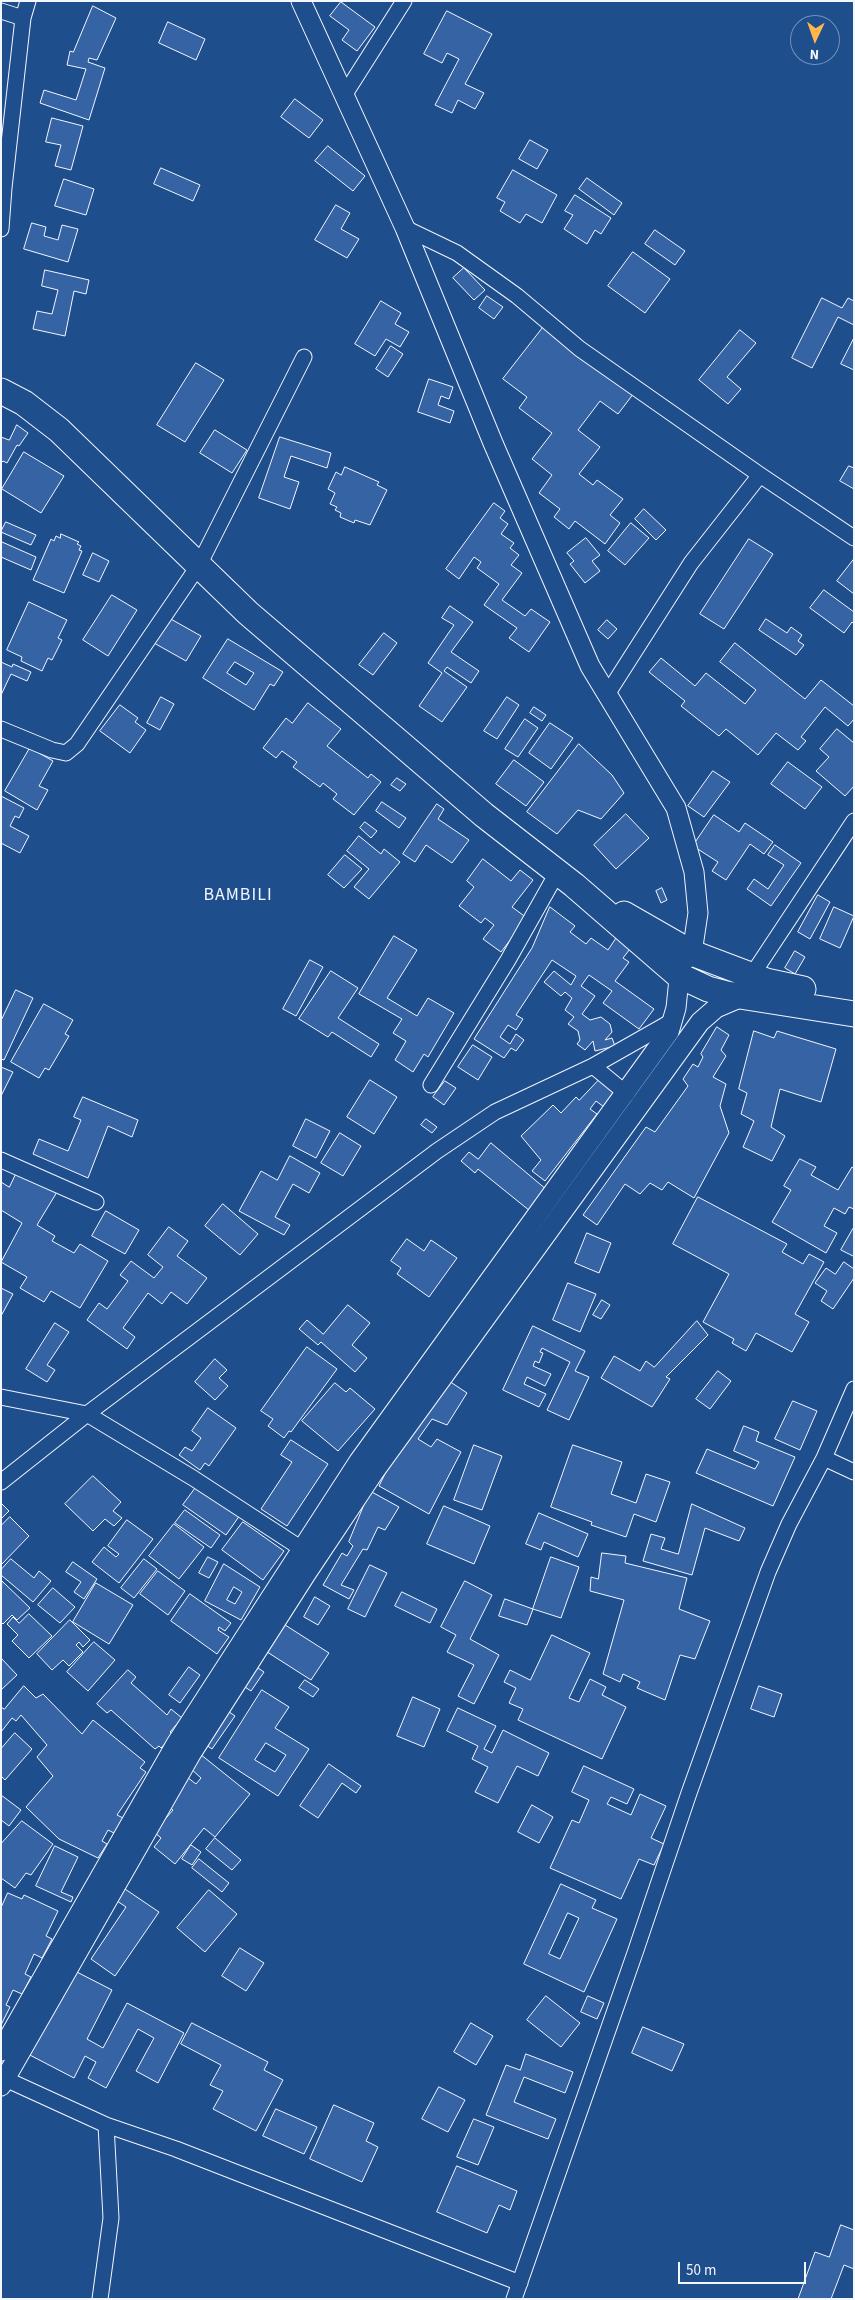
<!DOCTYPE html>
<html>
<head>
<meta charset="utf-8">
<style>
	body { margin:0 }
	#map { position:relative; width:855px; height:2300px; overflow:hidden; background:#1f4e8c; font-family:"Source Sans 3",sans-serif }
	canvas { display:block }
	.frame { position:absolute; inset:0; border:2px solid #f2f6ff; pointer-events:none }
	.north { position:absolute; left:790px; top:15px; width:50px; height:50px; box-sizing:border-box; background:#1f4e8c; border:1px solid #7391ba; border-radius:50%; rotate:183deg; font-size:14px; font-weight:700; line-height:20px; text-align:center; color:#f2f6ff }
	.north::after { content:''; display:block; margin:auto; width:18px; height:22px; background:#ffb74d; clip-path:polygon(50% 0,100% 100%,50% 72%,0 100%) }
	.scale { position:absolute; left:678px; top:2262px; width:128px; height:22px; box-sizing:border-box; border:2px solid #f2f6ff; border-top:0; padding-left:6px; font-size:15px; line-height:18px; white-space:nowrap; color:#f2f6ff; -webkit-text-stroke:4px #1f4e8c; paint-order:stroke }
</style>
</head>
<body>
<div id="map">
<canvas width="855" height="2300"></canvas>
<div class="frame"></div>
<div class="north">N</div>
<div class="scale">50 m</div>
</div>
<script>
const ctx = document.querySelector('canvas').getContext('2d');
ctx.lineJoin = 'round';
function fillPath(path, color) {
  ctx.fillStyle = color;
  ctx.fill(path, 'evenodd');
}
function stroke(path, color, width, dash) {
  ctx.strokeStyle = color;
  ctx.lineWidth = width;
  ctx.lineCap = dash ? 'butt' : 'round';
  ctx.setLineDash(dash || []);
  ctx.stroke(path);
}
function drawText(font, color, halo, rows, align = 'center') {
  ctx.font = font + ' "Source Sans 3",sans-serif';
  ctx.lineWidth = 4;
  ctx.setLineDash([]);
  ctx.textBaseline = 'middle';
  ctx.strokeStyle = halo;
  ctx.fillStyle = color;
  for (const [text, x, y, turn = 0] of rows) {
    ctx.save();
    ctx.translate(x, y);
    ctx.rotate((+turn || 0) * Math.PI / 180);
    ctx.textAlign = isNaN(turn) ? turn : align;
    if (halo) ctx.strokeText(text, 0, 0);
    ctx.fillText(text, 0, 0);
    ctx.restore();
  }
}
const building = new Path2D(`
	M341,2L375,27L357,51L342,40L349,30L330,16Z
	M93,6L116,18L97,60L89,58L88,62L105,68L89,120L40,103L44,90L76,100L86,69L67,65L70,51L73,52Z
	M447,11L492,34L465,84L484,93L475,109L458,100L452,113L435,105L459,59L447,53L442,63L424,54Z
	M168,22L205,39L196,60L159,43Z
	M295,99L323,120L309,138L281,117Z
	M52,118L83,126L71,170L55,166L61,145L46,142Z
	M530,140L548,150L537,169L519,159Z
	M328,146L365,176L353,191L315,161Z
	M161,168L200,185L193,201L154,184Z
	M513,170L557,195L542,223L526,214L520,223L500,211L505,202L497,198Z
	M587,178L622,203L614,215L579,189Z
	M64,179L94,189L86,215L55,206Z
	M575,195L611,218L601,234L595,230L587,244L564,229L573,215L565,211Z
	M336,205L350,213L341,229L359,239L347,258L315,240Z
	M32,223L46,227L44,236L58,240L62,225L78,229L68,262L24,249Z
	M655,230L685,251L675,265L645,244Z
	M633,252L670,279L645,313L608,286Z
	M464,268L485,290L474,300L453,278Z
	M45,270L89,280L86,294L74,291L65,336L33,329L37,311L52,314L58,290L42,286Z
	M487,296L503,307L494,319L479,308Z
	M822,298L842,308L848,298L854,301V325L838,317L812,368L792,358Z
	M381,301L401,313L395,324L409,332L400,347L386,339L375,356L355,344Z
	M545,325L634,393L618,414L600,401L578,430L600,447L579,474L593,485L597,480L623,499L610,515L620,523L605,544L575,521L569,529L554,517L560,509L539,493L552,475L532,459L552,433L519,408L527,397L503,379Z
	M740,330L756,343L727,377L741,389L728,404L699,380Z
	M854,338V370L841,364Z
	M391,346L403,354L388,377L376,369Z
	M196,363L224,380L185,442L157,425Z
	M429,379L453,387L449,399L441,396L438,405L454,411L450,423L418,412Z
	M17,425L28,433L19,446L17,445L7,463L3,461L1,463V437L9,440Z
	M215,430L247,450L232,473L200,453Z
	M280,437L331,453L327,468L291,456L284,477L299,482L290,509L259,498Z
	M24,452L64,476L41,513L2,489Z
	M849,466L854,468V489L840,481Z
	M345,467L379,482L377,485L387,490L370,525L355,520L354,523L340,517L341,513L335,510L337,507L330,504L335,493L328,489L336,472L341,475Z
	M494,503L505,511L500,518L508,524L501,534L514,543L510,548L519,555L511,565L522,573L502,600L525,616L531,609L550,622L529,652L509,638L517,628L484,605L499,584L477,568L481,562L474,557L459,579L446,569Z
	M644,509L666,530L656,540L635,519Z
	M6,522L36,535L31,545L1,532Z
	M631,523L649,538L625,565L608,551Z
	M61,534L79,542L77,544L81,546L79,550L82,551L64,593L33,580L51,539L54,541L56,536L60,538Z
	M586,538L600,555L592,561L600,571L585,583L570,564L574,561L567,553Z
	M749,539L773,554L724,629L700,614Z
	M2,542L36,557L31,570L1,557Z
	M93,553L109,561L99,582L83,575Z
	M854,559V594L837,581Z
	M824,590L854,612V624L852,622L844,633L810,608Z
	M112,595L137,610L108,656L83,640Z
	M29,602L67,620L58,638L62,640L52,660L48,658L42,671L21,661L22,657L7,650Z
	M450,606L473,622L451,652L479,671L471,683L447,667L444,671L467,687L442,722L419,706L442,673L428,663L454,625L442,618Z
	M169,618L201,636L186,661L154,643Z
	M766,619L787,633L791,627L802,635L798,641L804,645L796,655L759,630Z
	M607,620L617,629L608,639L598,630Z
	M384,633L397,643L373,675L359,665Z
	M228,639L283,672L274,686L270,684L254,710L203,678ZM235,662L254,673L246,685L227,673Z
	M735,643L805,699L821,680L854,706V719L848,726L825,707L801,737L806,741L798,750L776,733L758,755L726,729L719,736L681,706L685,701L649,672L661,658L695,686L706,673L745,704L756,690L720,662Z
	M1,662L12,667L13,664L31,672L27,681L11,674L1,695Z
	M161,697L174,704L160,730L147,723Z
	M507,697L519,705L497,739L484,731Z
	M308,703L341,729L327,746L368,778L371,774L381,782L354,815L333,799L337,794L323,783L320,787L293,767L297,762L282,751L276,758L263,748L286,718L292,723Z
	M120,705L138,718L135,722L146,730L130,753L100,731Z
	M534,707L546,715L542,721L530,713Z
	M525,719L538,728L518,757L505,749Z
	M550,723L573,738L551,769L529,753Z
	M837,729L854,743V786L845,796L816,771L829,757L820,749Z
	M579,744L612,775L624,793L601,819L578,810L557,834L527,812Z
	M30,748L53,761L39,786L48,790L37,810L5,791Z
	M514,760L544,782L526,806L496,784Z
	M788,762L822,787L805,809L771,784Z
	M713,771L730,782L704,817L688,806Z
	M397,778L406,784L400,791L391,785Z
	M1,796L24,808L19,818L15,816L10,826L29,836L20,853L1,843Z
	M382,802L406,818L399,828L376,811Z
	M437,804L444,809L438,819L469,840L452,863L426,845L415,862L403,854Z
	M626,814L649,838L616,869L594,845Z
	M714,815L739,832L745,823L773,842L764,854L750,844L726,880L712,871L718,862L693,846Z
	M365,822L377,831L371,838L360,828Z
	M359,836L381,854L384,849L400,862L369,899L354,887L369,869L347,851Z
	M775,845L801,863L771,906L747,889L754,879L768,889L784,865L768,855Z
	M345,855L362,869L344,888L328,875Z
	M483,859L511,881L520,870L533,880L512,907L527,918L501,952L483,939L494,925L485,918L481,923L459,906L474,887L467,881Z
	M662,888L667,900L661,903L656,891Z
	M818,895L830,902L810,939L798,932Z
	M550,907L575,926L570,932L586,944L591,938L608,950L618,935L633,945L623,958L629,962L615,981L654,1009L639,1029L603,1003L612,991L589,975L581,986L595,996L582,1014L590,1020L601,1017L610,1024L612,1032L605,1040L612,1038L615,1046L595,1051L593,1041L585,1050L577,1044L580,1040L578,1031L568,1024L574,1017L565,1010L572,998L565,992L561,996L544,982L554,971L571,985L576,976L552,960L516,1015L523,1019L516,1030L508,1025L500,1037L510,1044L516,1034L524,1040L516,1051L511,1048L504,1058L474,1039L532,948Z
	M834,907L854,916L840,948L820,939Z
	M394,936L417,950L387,998L417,1016L428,998L454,1013L428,1057L424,1054L413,1072L395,1060L406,1041L393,1033L402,1019L359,994Z
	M795,951L805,957L795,974L785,968Z
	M310,960L323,967L296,1016L283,1009Z
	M331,971L358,988L338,1018L379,1044L371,1057L332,1032L328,1037L299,1019Z
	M16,990L33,998L4,1060L1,1059V1021Z
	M44,1004L73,1020L65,1034L69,1036L49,1070L45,1068L39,1078L11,1062Z
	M717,1027L729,1035L721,1050L726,1056L713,1077L726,1084L720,1106L729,1133L694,1198L668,1182L662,1190L650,1183L640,1194L625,1184L597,1225L583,1215L646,1127L655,1132L688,1086L683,1079L693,1064L698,1067L703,1057L701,1054Z
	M754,1031L774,1038L777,1031L836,1049L821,1102L780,1089L771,1127L785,1136L772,1161L743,1147L754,1121L741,1114L747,1093L739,1089Z
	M473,1045L492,1057L478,1080L458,1067Z
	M1,1067L13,1072L1,1096Z
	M370,1080L397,1097L374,1134L347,1117Z
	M599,1080L615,1092L604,1107L596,1101L590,1109L597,1114L545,1181L532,1171L541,1160L521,1136L553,1105L561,1113L576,1097L579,1100Z
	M445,1081L456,1088L444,1105L433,1097Z
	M83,1097L138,1120L132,1137L108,1126L88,1178L33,1154L39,1139L68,1151L81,1120L74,1117Z
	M306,1119L330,1131L316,1158L293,1146Z
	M426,1119L437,1127L432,1133L421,1125Z
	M340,1133L361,1146L343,1176L321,1163Z
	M491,1143L547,1190L530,1211L478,1169L475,1173L461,1161L469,1152L478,1159Z
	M290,1156L320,1173L309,1193L293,1184L275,1217L290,1225L284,1235L239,1211L261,1171L277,1180Z
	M800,1159L816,1167L811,1175L838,1190L852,1167L854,1168V1209L849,1207L845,1214L834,1208L824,1226L837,1233L826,1253L772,1222L791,1190L784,1186Z
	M18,1170L57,1192L37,1225L55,1236L52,1241L74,1253L80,1244L108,1261L80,1308L51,1291L44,1302L20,1288L27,1277L1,1262L22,1223L1,1210V1182L9,1187Z
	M698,1197L787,1244L782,1252L803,1264L809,1254L824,1262L795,1314L809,1322L792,1352L756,1333L746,1351L732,1343L734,1339L703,1322L729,1274L673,1244Z
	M223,1204L258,1234L240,1255L205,1226Z
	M106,1211L139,1230L125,1254L92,1236Z
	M169,1227L188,1241L177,1256L207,1278L187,1304L171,1292L162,1304L148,1293L123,1328L135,1337L127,1349L87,1320L99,1303L107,1309L128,1281L120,1275L131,1261L154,1278L163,1267L148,1255Z
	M854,1227V1255L853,1256L841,1250Z
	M587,1233L611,1243L599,1273L575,1263Z
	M407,1239L424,1251L431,1240L457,1258L429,1297L397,1274L401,1268L391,1261Z
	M844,1262L854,1269V1278L833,1309L821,1301L827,1291L815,1283L826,1268L835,1274Z
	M568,1283L596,1294L580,1332L553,1320Z
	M1,1288L13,1294L1,1316Z
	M602,1300L610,1305L601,1319L593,1315Z
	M348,1305L370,1323L352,1345L367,1358L355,1372L321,1342L318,1345L299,1329L307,1320L323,1334Z
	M697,1321L708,1335L666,1377L670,1379L652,1407L601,1378L614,1356L640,1371L646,1361L654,1367Z
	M55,1323L69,1332L47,1365L55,1370L47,1382L26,1369Z
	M533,1326L585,1351L575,1371L589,1377L569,1420L547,1410L570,1362L542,1348L540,1352L543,1353L539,1363L535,1361L533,1366L551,1374L545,1386L527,1377L524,1384L546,1394L539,1407L503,1390Z
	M307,1347L337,1369L291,1432L289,1431L284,1438L268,1426L273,1419L261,1411Z
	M215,1359L227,1370L219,1378L228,1386L215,1400L195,1382Z
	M718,1371L731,1381L710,1409L696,1399Z
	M446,1379L467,1393L447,1425L432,1419L418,1439L431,1447L437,1439L461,1452L429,1514L379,1486L405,1433Z
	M335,1383L346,1392L350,1388L375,1409L338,1451L302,1421Z
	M793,1401L817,1411L800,1450L775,1439Z
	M208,1408L236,1428L209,1466L205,1463L200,1470L179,1455L185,1447L192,1451L201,1438L192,1431Z
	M744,1426L759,1432L756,1441L795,1457L773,1506L696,1473L707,1449L755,1469L759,1462L734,1451Z
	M291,1440L328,1464L287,1526L261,1509L292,1462L281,1455Z
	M474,1445L502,1456L482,1510L454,1500Z
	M573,1445L622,1462L611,1494L636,1503L646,1474L670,1482L656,1522L634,1514L626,1537L591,1525L592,1522L551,1507Z
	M93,1476L121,1502L113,1511L122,1518L114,1526L105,1519L93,1531L65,1504Z
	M197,1486L240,1515L226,1535L183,1505Z
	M370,1491L399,1507L385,1530L378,1527L367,1550L363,1549L341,1585L354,1590L349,1599L323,1585L342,1553L347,1556L353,1546L349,1542Z
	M1,1503L9,1511L1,1519Z
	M692,1504L745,1528L739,1541L705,1528L692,1575L643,1561L651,1534L665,1538L661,1549L678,1554Z
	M444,1506L490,1526L474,1564L427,1544Z
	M185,1510L220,1535L211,1548L175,1523Z
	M539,1513L588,1534L578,1557L544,1542L541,1550L526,1544Z
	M10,1517L29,1536L1,1565V1526Z
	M127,1520L153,1539L119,1583L92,1562L104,1547L116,1557L119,1554L108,1546Z
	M243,1522L284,1551L263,1580L222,1550Z
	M174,1524L204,1547L179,1579L149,1556Z
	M602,1553L626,1556L625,1563L687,1578L679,1609L710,1621L695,1659L680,1655L665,1700L637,1688L640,1682L623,1674L620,1682L603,1674L624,1600L590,1591L591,1577L598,1579Z
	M208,1557L218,1562L209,1578L199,1573Z
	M551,1557L579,1567L561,1618L533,1609Z
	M11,1559L34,1578L39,1571L51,1581L33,1602L1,1575V1570Z
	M144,1559L157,1569L134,1598L121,1588Z
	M73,1562L97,1579L84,1599L74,1592L81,1582L66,1572Z
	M224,1564L260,1587L241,1620L205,1601ZM234,1587L242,1592L235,1604L227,1600Z
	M370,1565L387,1573L365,1617L348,1609Z
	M158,1571L185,1591L168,1615L140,1594Z
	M2,1581L30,1608L17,1620L12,1615L3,1624L1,1622Z
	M465,1581L492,1595L470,1639L499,1655L474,1704L458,1696L474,1665L447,1652L456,1635L441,1627Z
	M96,1583L133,1605L109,1644L73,1622Z
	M53,1588L75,1607L60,1623L38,1605Z
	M402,1592L437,1609L430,1623L395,1606Z
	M190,1594L231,1623L225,1631L219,1627L218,1630L229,1637L217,1654L171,1621Z
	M315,1597L330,1606L318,1625L304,1617Z
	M505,1599L533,1609L527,1625L499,1616Z
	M29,1614L52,1636L29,1658L12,1641L18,1635L7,1624L13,1617L19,1623Z
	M70,1620L90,1640L83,1647L79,1642L76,1645L83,1652L69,1666L63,1660L52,1670L37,1654Z
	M282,1623L329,1653L311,1680L264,1650Z
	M552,1635L590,1653L569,1698L579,1702L590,1679L606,1687L602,1695L626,1707L602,1759L518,1720L523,1709L509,1703L516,1688L504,1682L510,1670L530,1680Z
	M94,1642L115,1660L88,1691L67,1672Z
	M1,1658L17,1675L1,1690Z
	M252,1664L264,1672L251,1691L239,1683Z
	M189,1667L200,1675L180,1703L169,1695Z
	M128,1670L136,1677L131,1683L167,1715L171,1709L182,1718L170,1732L173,1735L161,1748L159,1746L155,1749L111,1710L107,1713L97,1704Z
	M305,1680L319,1689L313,1697L299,1688Z
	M24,1686L36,1698L43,1694L82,1734L93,1720L145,1762L140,1768L146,1772L117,1815L123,1818L114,1833L108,1830L102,1841L107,1844L98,1858L59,1839L26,1807L53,1776L37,1757L47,1745L21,1715L16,1721L12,1718L1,1732V1707L4,1709Z
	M759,1686L782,1694L774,1717L751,1709Z
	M262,1690L289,1707L275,1728L309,1749L278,1796L219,1758ZM266,1743L286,1755L275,1772L255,1760Z
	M413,1697L440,1709L424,1747L397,1736Z
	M458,1708L496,1726L484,1749L492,1753L503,1730L549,1753L538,1776L517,1766L498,1803L475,1792L488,1767L472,1759L478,1746L447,1731Z
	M225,1709L235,1716L212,1749L202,1742Z
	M15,1733L32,1749L5,1780L1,1776V1749Z
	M200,1754L250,1794L215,1837L204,1828L175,1864L154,1847L161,1838L154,1832L173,1810L165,1804L187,1777L196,1784L201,1778L189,1767Z
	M329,1764L361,1786L356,1793L342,1783L318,1818L300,1806Z
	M584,1766L634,1789L627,1804L611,1797L607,1804L631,1815L640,1794L666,1806L651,1838L664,1844L654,1865L639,1859L621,1899L550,1868L572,1820L579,1823L589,1800L572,1792Z
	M1,1795L21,1810L9,1826L1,1820Z
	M532,1805L553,1817L539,1843L518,1832Z
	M22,1821L53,1844L31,1875L26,1873L15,1888L1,1878V1844Z
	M215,1838L241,1860L232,1870L206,1849Z
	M191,1845L201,1852L192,1865L182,1859Z
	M55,1846L78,1857L61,1892L73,1897L71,1902L36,1886Z
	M199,1859L229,1883L222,1892L192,1868Z
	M561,1884L596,1900L592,1908L617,1919L584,1992L524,1964ZM568,1913L579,1918L560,1959L549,1954Z
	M119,1885L159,1912L115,1976L91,1959L126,1907L111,1897Z
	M209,1890L237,1914L205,1952L177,1928Z
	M8,1893L22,1899L24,1895L58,1911L46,1936L52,1939L42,1958L34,1954L25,1974L31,1977L22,1994L13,1990L6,2005L10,2007L1,2025V1908Z
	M240,1948L264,1963L246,1991L222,1976Z
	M69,1968L112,1990L87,2039L103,2048L127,2003L184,2033L158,2083L136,2071L154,2038L138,2029L106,2088L88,2078L96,2062L85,2056L74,2078L24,2052Z
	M546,1996L580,2023L561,2047L527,2020Z
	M588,1996L604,2003L597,2019L581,2012Z
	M192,2023L268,2062L264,2070L283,2080L256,2131L213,2109L223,2091L210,2085L221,2065L181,2044Z
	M471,2023L493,2036L476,2065L454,2052Z
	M643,2027L684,2044L672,2071L632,2053Z
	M526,2054L573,2072L565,2093L524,2077L514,2102L556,2119L548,2139L486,2115L506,2065L520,2070Z
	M439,2087L465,2100L448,2132L422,2119Z
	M334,2105L374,2123L366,2141L378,2147L362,2182L310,2159Z
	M276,2109L317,2127L304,2154L263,2136Z
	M474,2119L494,2127L478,2165L457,2157Z
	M457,2166L517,2191L510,2210L499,2205L487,2233L437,2212Z
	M841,2225L854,2230V2269L844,2265L831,2299H798L815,2252L829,2257Z`);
fillPath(building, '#3563a3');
stroke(building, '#f2f6ff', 1);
const minor = new Path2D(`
	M1,11L23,18
	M345,94L404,1
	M405,228L457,253L517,296L580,349L760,475L854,538
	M1,229L4,188L23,18L28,1
	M608,693L691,563L760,475
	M1,729L52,750L66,753L77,744L199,565L304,357
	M752,975L854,821
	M593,1066L627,1094
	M431,1085L508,960L557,873
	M1,1160L96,1202
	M1,1397L87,1414L193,1478L302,1549
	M824,1458L854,1472
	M1,1482L87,1414L437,1151L495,1112L593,1066L674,1020
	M1,2077L106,2125L176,2149L520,2283
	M100,2299L111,2218L106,2125
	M514,2299L636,1950L689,1793L768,1572L789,1524L824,1458L854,1389`);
const tertiary = new Path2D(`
	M1,2051L176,1744L359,1461L669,1032L676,1008L680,969L682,963L692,953L698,913L694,872L676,808L590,666L493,443L405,228L301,1
	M1,2086L191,1754L306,1574L374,1472L700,1022L716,1008L744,996`);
const trunk = new Path2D(`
	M1,391L24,403L59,430L248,613L484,815L574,885L678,975L708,989L727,994L854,1014
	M624,914L692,953L766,981L803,989`);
stroke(minor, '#f2f6ff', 17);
stroke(tertiary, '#f2f6ff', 21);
stroke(trunk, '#f2f6ff', 27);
stroke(minor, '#1f4e8c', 15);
stroke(tertiary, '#1f4e8c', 19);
stroke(trunk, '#1f4e8c', 25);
ctx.letterSpacing = '1px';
drawText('18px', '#f2f6ff', '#1f4e8c', [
	["BAMBILI",238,896]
]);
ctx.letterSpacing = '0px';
</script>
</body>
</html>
